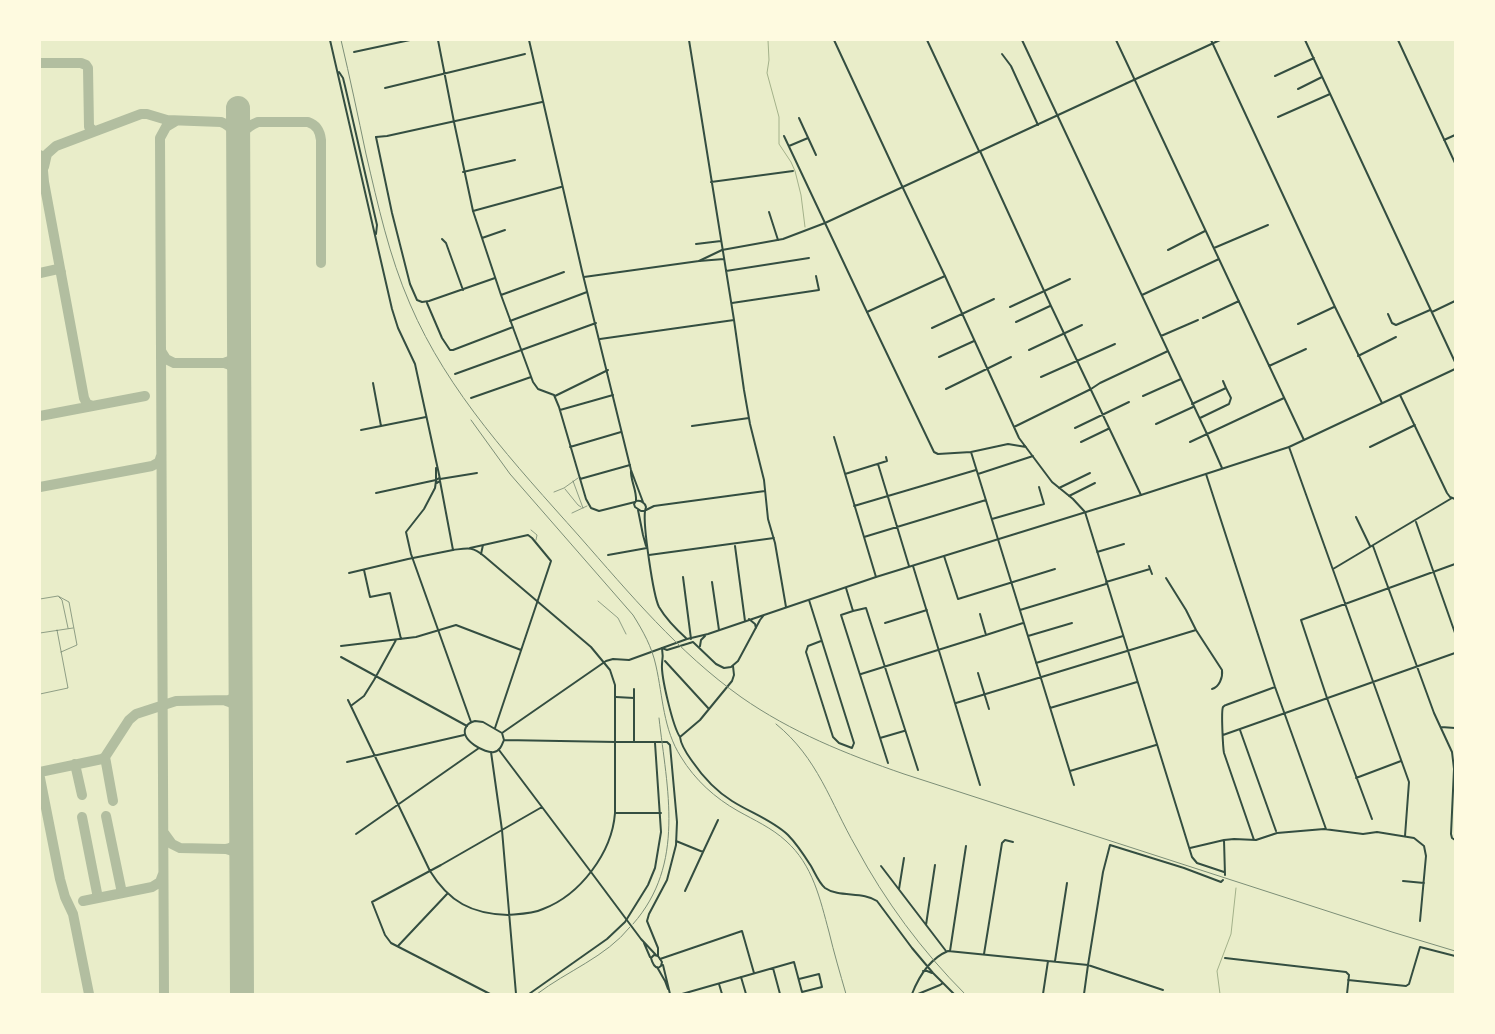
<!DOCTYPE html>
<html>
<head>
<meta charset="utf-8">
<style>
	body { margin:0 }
	#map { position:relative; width:1495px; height:1034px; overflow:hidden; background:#e9edc9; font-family:"Noto Sans",sans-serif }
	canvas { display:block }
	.frame { position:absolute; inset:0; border:41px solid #fefae0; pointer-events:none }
</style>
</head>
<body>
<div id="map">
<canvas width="1495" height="1034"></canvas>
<div class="frame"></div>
</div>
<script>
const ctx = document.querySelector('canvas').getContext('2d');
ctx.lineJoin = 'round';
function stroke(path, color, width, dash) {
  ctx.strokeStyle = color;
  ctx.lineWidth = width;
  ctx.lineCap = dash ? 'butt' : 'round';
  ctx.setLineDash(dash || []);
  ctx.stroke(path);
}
stroke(new Path2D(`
	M768,40L769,60L767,73L779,117V144L791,162L795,171L801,195L805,227
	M1220,994L1217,971L1231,934L1236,888`), '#a3b18a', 1);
stroke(new Path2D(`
	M40,63H81L86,65L88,68L89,127L93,130L95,131
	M238,149C240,135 245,127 258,122H308C317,125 320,131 321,140V263
	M40,155L42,160L44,182L84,398L87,404L93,406
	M44,167L47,154L56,146L141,114H147L167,120L221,122C232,126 236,134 238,145
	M40,273L58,269L61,272
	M161,351L166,359L174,363H224L232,360L239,350
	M224,363C232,365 236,369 239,378
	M40,416L145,396
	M40,487L152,466L159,462L161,456
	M226,701C237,704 240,710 241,720
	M105,757L113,801
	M75,764L82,795
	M40,772L102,759L105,757L129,720L136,714L176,701L229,700C237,697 240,691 241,683
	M40,778L60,879L65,897L73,914L89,994
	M106,816L122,893
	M82,817L98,898
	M164,833L172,844L180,848L226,849C236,847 239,842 242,833
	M226,849C235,850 240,857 242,866
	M83,901L152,887L160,882L163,874
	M164,994L160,138L166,127L176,121`), '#b2bea0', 10);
stroke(new Path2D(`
	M238,108L242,994`), '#b2bea0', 24);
stroke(new Path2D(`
	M573,481L583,508
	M565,489L578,505L581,507
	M554,492L564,488L578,478
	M572,513L587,506
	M531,530L537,535L536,540
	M59,597L62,600L68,628
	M40,599L58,596L69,602L77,645L61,652
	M598,601L618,618L626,634
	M40,633L73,628
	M40,694L68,688L57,630`), '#344e41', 0.5);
stroke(new Path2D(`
	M438,40L454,122
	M689,40L734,320L744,390L750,424L764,480L768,519L775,543L786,607
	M834,40L902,186
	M927,40L979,151
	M1022,40L1207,434L1222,468
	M1116,40L1304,440
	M1211,40L1335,307L1382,403
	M1305,40L1455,362
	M1398,40L1455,163
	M354,52L410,40
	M1002,54L1011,66L1038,125
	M1275,76L1314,58
	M385,88L525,54
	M1298,89L1322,77
	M1278,117L1330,94
	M799,118L816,155
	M784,136L825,223
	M376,137L392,213L410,284L417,300L422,302L429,301L495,278
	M1444,140L1455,135
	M789,146L808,138
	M980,151L1051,306L1141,495
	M463,172L515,160
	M711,182L793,171
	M473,211L501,295L533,382L538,389L554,395L559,407L586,499L591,508L599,511L635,502
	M769,212L778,240
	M482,238L505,230
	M442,239L446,243L463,290
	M696,244L721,241
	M1214,248L1268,225
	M1168,250L1205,231
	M699,261L724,259
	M726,271L809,258
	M945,276L1019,438L1052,482L1073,499L1085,512L1192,857L1197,863L1224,872
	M501,295L564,272
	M1142,295L1219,259
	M427,303L442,338L450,350H453L513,327
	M732,303L819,290L816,276
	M1010,307L1070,279
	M867,312L934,452L938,454L971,452L1008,444L1026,447
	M1432,312L1455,301
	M1388,314L1392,323L1396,325L1430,310
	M1203,318L1239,301
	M510,321L587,292
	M1016,322L1050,306
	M1298,324L1334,307
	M932,328L994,299
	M1161,336L1198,320
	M600,339L734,320
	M1029,350L1082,325
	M1358,356L1396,337
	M939,357L974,341
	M1269,366L1306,349
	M455,374L596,323
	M1041,377L1115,344
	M1223,381L1226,388
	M373,383L381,426
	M946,389L1011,357
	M1400,395L1447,493L1450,497L1455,499
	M555,396L608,370
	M1143,396L1181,379
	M471,398L531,377
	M1192,404L1226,388L1231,398L1229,404L1200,418
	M560,410L613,395
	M1156,424L1193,407
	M692,426L749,418
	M1014,427L1091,389L1100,383L1168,351
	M1075,428L1129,402
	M361,430L426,417
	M834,437L876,577
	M1081,442L1108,429
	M1190,442L1284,398
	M570,447L621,432
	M1289,447L1409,782L1405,836
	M1370,447L1415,425
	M971,452L1074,785
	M878,464L909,566
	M845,474L887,461L886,457
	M978,474L1033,456
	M1206,474L1275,687L1326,829
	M440,479L477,473
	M580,479L630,465
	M1059,488L1090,473
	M376,493L436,480
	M1069,496L1095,483
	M854,506L976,470
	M646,510L654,506L765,491
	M1356,517L1370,546
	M992,519L1044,504L1039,487
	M1416,522L1455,633
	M864,537L986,500
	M735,546L745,621
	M1373,546L1434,713L1452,752L1454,769L1451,834L1452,838L1455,840
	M470,548L528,535L532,538L551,561L495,728
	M1097,552L1124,544
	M481,554L483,545
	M608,555L647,548
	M649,555L774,538
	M944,556L958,599L1055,569
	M913,566L980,785
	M1149,566L1152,574
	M1333,569L1452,498
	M364,570L370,597L390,593L401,639
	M349,573L408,559L453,550
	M683,577L691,639
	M1166,578L1186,610L1196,630
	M712,582L719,630
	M1106,582L1150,569
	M846,588L853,611L866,608L918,770
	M809,600L854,743L852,748L839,743L833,737L806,652L808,646L821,641
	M1020,610L1106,584
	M853,611L841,615L888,763
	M980,614L986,635L1023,623
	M885,623L927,610
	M1028,636L1072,623
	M341,646L416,637L456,625L521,650
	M662,648C663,654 663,659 662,664C661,677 673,727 680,737
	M341,657L467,726
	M665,661L709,709
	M1036,663L1123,636
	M733,666L734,675L732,681L700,720L680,737C681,746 687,754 692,761C703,777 716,791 732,801C751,813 772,820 788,835C797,844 804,855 811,866C815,873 819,883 825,888C839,898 863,891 877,901L912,948L933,973L954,994
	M978,673L989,709
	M861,674L986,635
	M616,697L634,698V742
	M634,698V689
	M348,700L430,871C449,902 472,914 508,915
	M956,703L1196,630L1222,670C1223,678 1219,687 1212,689
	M352,705L364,696L374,680L396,640
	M1050,708L1137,682
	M1441,727L1455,728
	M1240,730L1276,831
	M1223,735L1455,653
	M880,738L904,731
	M616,742H667L670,745L677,822L676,845L667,880L649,914L647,921L658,948V956
	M499,750L591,872
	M347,762L464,735
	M1070,771L1156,745
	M1356,778L1401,761
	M616,813H661
	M1372,819L1327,698L1301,620L1455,564
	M356,834L479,748
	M1254,840L1224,753C1223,748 1221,711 1223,707C1224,706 1225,705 1226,705L1275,687
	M676,841L703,852L718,820
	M1190,848L1224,840
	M881,866L946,951
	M1225,875L1224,840L1234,839L1256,840L1277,833L1324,829L1363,834L1377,832L1414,838L1424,846L1426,856L1420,921
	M1403,881L1424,883
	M899,889L904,858
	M685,891L703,852
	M926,925L935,865
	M398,946L447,894
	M950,951L966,846
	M984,954L1002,843L1005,840L1013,842
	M1225,958L1346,972L1349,975L1347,994
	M660,959L742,931L754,973
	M1055,961L1067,883
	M773,968L780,994
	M923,971H927L932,973
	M741,977L746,994
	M1348,980L1406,986L1409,984L1420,947L1455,956
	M719,984L722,994
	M490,994L391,943L385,935L372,902L441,865L542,807
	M529,994L607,939L625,922L648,885L655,868L661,832L655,743
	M682,994L794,962L802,992L822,987L819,974L799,979
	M912,994C919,976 929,959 948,951L1088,965L1103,872L1110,845L1184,868L1221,882L1223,880
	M918,994L940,985L943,983
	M1043,994L1048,961
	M1084,994L1088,965L1163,990`), '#344e41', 2);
stroke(new Path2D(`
	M330,40L392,309L398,328L415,364L440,479
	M529,40L582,271L631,470L643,502
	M339,72L343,78L345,86L377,225L376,234
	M454,122L473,211L561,187
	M376,137L387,136L542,102
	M825,223L867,312L945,276L902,186
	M584,277L699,261L722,250L783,239L825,223L1220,40
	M631,470C630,480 637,490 636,501
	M439,478L440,481L437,483L436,480Z
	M436,480V468
	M436,481L435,488L424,509L406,532L411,554L471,722
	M440,481L453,550C468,548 472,546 484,556L591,647L610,670L615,685V813C612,853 580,895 543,909C532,914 520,914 508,915
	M636,501L634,504L635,507L641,511H645
	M636,501C641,500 645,503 646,507L645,511
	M638,510L643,535L646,546
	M645,511C643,525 653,595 659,607C666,619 677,630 687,639
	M749,619L755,624L756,628
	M700,646L701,640L705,636
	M662,648L667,650L693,642L716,664L724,668L731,667L738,661L760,620L764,615
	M475,721L483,722L502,733L504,740C502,745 500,751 494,752C486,754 459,740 466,727C468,723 471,722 475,721Z
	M502,733L606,661L613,659L629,660L687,639L708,634L876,577L1141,495L1289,447L1455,369
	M504,740L616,742
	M491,752L502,830L516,994
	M591,872L641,939L656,955
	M644,943L650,957
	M654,955L658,956L662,962L661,966L658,968C654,967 652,962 651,958Z
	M663,965L670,994
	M657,967L665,981L668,989`), '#344e41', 2);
stroke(new Path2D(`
	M341,40C350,78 358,116 366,154C378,205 389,256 410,304C448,393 515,464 579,536C630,594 678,652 741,697C791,732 846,754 904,774L1392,932L1455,951
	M471,420L510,474L633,615C643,631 652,647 656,666C663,697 663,729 681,757C695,780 715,798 738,811C754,820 772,828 786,841C813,865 820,899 829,932C834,953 840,973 846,994
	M776,724C818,758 830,802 856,847C885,901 922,951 965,994
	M633,924C686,864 667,789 659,718
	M537,994C567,971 606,957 630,927`), '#7c8e77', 1);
</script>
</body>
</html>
